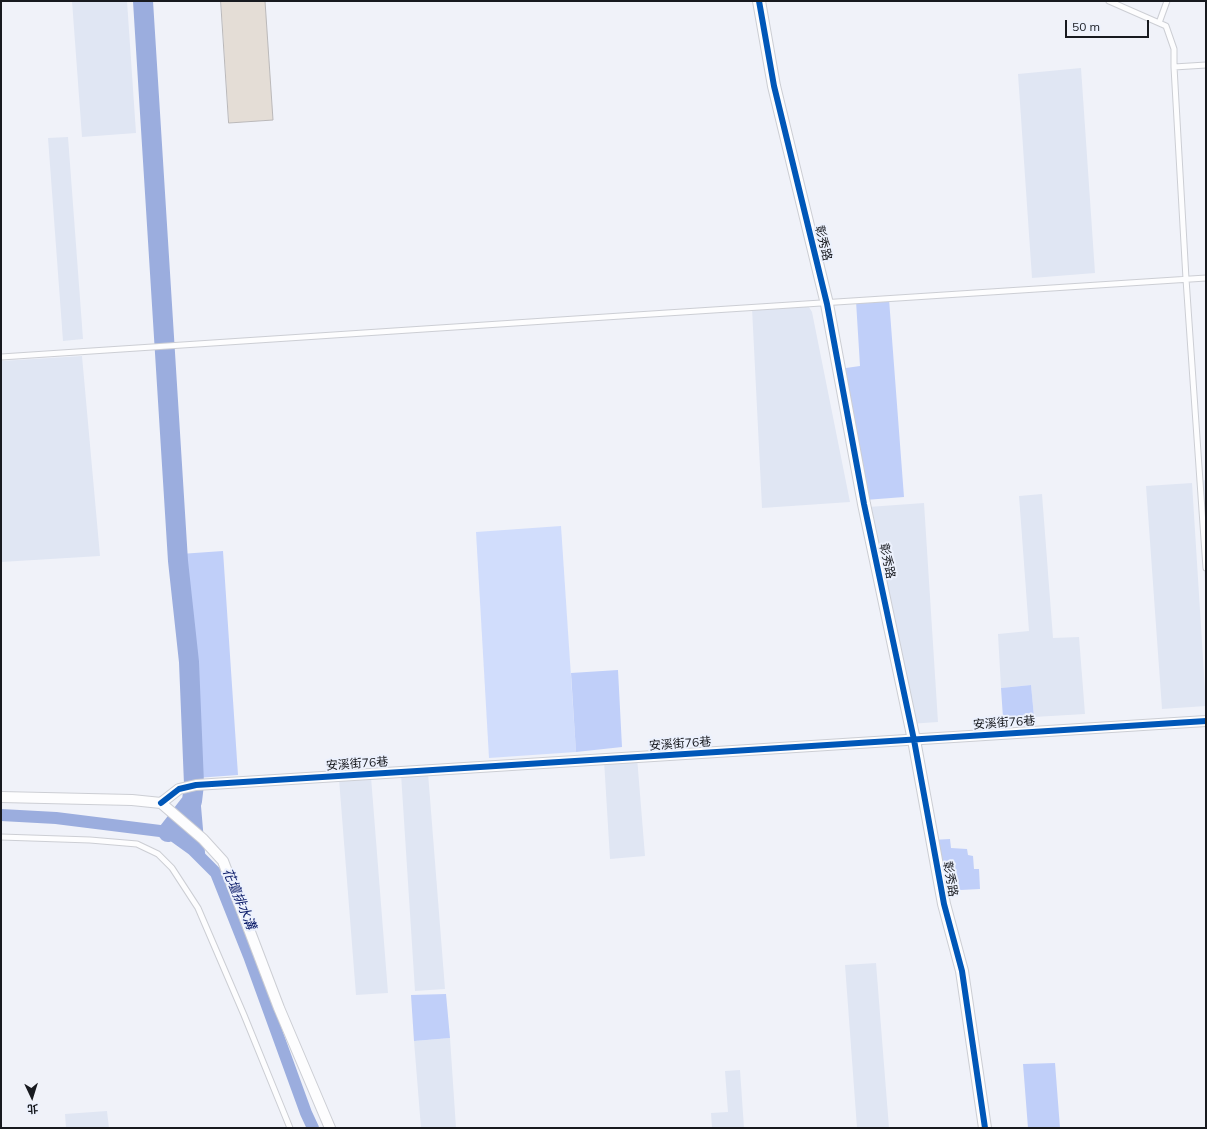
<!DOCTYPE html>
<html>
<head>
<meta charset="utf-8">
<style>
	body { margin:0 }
	#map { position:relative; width:1207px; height:1129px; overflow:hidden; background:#f0f2f9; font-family:Mulish,"Noto Sans TC",sans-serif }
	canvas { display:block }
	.frame { position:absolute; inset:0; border:2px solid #181a1f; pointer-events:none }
	.north { position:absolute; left:12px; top:1077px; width:40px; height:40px; -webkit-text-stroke:3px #ecf1fd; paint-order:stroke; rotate:176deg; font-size:11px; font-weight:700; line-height:16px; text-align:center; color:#181a1f }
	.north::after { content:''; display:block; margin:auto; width:14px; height:18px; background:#181a1f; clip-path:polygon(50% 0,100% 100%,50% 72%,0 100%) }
	.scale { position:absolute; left:1065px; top:20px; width:84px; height:18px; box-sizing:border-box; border:2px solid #181a1f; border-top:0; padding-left:5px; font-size:12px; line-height:14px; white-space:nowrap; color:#181a1f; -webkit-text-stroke:3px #ecf1fd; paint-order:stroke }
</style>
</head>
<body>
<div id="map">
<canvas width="1207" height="1129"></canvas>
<div class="frame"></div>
<div class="north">北</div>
<div class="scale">50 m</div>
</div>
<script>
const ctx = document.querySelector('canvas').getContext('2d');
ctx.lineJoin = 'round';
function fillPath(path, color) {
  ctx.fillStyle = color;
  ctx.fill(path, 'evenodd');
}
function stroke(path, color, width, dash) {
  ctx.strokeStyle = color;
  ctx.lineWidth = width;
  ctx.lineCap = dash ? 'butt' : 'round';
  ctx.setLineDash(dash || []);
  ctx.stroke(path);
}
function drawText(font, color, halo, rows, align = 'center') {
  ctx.font = font + ' Mulish,"Noto Sans TC",sans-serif';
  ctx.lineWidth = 4;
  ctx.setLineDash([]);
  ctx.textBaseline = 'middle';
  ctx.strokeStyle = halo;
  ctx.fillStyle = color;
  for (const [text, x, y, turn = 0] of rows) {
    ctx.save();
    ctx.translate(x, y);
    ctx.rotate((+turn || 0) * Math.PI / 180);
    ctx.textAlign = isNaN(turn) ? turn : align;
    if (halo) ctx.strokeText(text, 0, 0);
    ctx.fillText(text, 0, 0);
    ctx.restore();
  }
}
fillPath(new Path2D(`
	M72,1H127L136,133L82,137Z
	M1081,68L1095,273L1032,278L1018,74Z
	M68,137L83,339L63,341L48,138Z
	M803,305L809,307L812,312L850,502L762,508L752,308Z
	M82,356L100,556L1,562V361Z
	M1206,480V597L1198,481Z
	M1192,483L1206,706L1162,709L1146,486Z
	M1042,494L1053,638L1079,637L1085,714L1034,717L1031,685L1001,688L998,634L1029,631L1019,496Z
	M924,503L938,722L909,724L868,507Z
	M637,757L645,856L610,859L604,760Z
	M428,773L445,989L415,991L401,774Z
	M371,777L388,993L356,995L339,779Z
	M876,963L889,1128H857L845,965Z
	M450,1038L456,1128H421L414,1041Z
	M740,1070L744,1128H712L711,1113L728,1112L725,1071Z
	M107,1111L109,1128H66L65,1114Z`), '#e0e6f3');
fillPath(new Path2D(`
	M561,526L576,752L489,758L476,532Z`), '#d1ddfc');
fillPath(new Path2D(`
	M889,299L904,497L865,500L839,369L860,366L856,301Z
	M223,551L238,775L196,778L180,554Z
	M618,670L622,747L576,752L571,673Z
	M1031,685L1034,717L1003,718L1001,688Z
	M950,839L951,848L967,849L968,855L973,856L974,869H979L980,889L941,891L932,840Z
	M446,994L450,1038L414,1041L411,995Z
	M1055,1063L1060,1128H1028L1023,1064Z`), '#c0cff9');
fillPath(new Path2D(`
	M199,783L206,864L213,878L193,850L168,832L192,801L194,784Z`), '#9badde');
stroke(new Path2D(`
	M1,815L56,818L168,832L193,850L216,873L249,956L306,1113L313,1128`), '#9badde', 12);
stroke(new Path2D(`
	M143,1L178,561L189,662L194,784L192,801L168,832`), '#9badde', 20);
const building = new Path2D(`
	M221,1H265L273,120L229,123Z`);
fillPath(building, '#e4ddd6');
stroke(building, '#bab8b9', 1);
const service = new Path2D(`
	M1109,1L1166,26L1174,49V67L1186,279L1206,568
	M1159,23L1167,1
	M1174,67L1206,65
	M1,357C403,328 804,306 1206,278
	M1,837L90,840L137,844L158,854L172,868L198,908L244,1015L290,1128`);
const minor = new Path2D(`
	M1,797L132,800L161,803L203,839L223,861L279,1008L330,1128
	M161,803L179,789L196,785L1206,721`);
const tertiary = new Path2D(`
	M759,1L774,86L827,304L864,504L914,740L944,904L962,971L985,1128`);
stroke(service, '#ccced4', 7);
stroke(minor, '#ccced4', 12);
stroke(tertiary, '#ccced4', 14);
stroke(service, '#fdfdfe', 5);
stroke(minor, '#fdfdfe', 10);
stroke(tertiary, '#fdfdfe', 12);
stroke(new Path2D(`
	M759,1L774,86L827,304L864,504L914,740L944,904L962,971L985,1128
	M161,803L179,789L196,785L1206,721`), '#0057b8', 6);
drawText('12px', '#181a1f', '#ecf1fd', [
	["彰秀路",823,243,76],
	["彰秀路",887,561,78],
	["安溪街76巷",1004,723,-4],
	["安溪街76巷",680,744,-4],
	["安溪街76巷",357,764,-4],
	["彰秀路",950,879,80]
]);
drawText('italic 13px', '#10206d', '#ecf1fd', [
	["花壇排水溝",239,899,67]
]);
</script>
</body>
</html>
